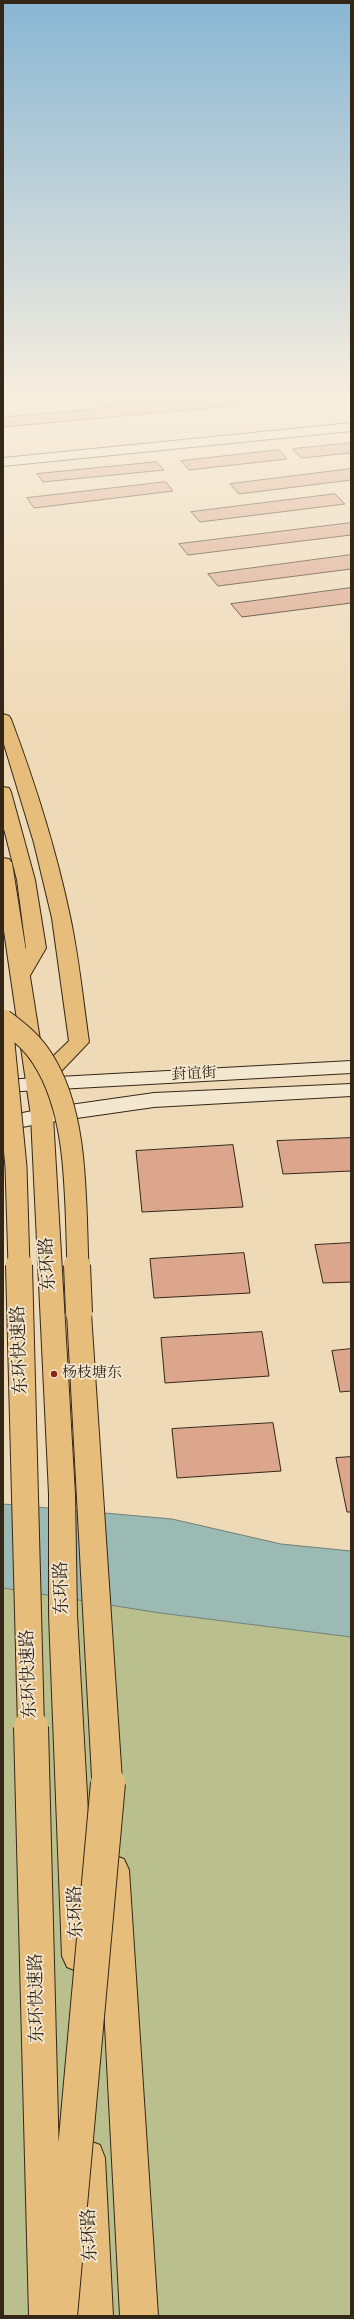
<!DOCTYPE html>
<html>
<head>
<meta charset="utf-8">
<style>
	body { margin:0 }
	#map { position:relative; width:354px; height:2319px; overflow:hidden; background:#eedab7; font-family:"IM FELL DW Pica",serif }
	canvas { display:block }
	.frame { position:absolute; inset:0; border:4px solid #352718; pointer-events:none }
</style>
</head>
<body>
<div id="map">
<canvas width="354" height="2319"></canvas>
<div class="frame"></div>
</div>
<script>
const ctx = document.querySelector('canvas').getContext('2d');
ctx.lineJoin = 'round';
function fillPath(path, color) {
  ctx.fillStyle = color;
  ctx.fill(path, 'evenodd');
}
function stroke(path, color, width, dash) {
  ctx.strokeStyle = color;
  ctx.lineWidth = width;
  ctx.lineCap = dash ? 'butt' : 'round';
  ctx.setLineDash(dash || []);
  ctx.stroke(path);
}
function drawText(font, color, halo, rows, align = 'center') {
  ctx.font = font + ' "IM FELL DW Pica","Noto Serif SC",serif';
  ctx.lineWidth = 3.5;
  ctx.setLineDash([]);
  ctx.textBaseline = 'middle';
  ctx.strokeStyle = halo;
  ctx.fillStyle = color;
  for (const [text, x, y, turn = 0] of rows) {
    ctx.save();
    ctx.translate(x, y);
    ctx.rotate((+turn || 0) * Math.PI / 180);
    ctx.textAlign = isNaN(turn) ? turn : align;
    if (halo) ctx.strokeText(text, 0, 0);
    ctx.fillText(text, 0, 0);
    ctx.restore();
  }
}
fillPath(new Path2D(`
	M3,1588L160,1613L351,1637V2316H3Z`), '#b9c08e');
const water = new Path2D(`
	M3,1504L172,1519L281,1544L351,1551V1637L160,1613L3,1588Z`);
fillPath(water, '#9abab3');
stroke(water, '#727f75', 1);
const building = new Path2D(`
	M88,397H96L101,404L181,397H234L241,405L3,427V417L97,409Z
	M253,397H334L336,398L260,404Z
	M351,443V453L301,458L293,449Z
	M279,450L287,459L189,470L181,461Z
	M157,462L164,470L43,482L37,474Z
	M351,469V480L239,494L230,484Z
	M166,482L173,491L34,508L27,498Z
	M335,494L345,504L200,522L191,512Z
	M351,523V535L188,555L179,544Z
	M351,555V569L218,586L208,574Z
	M351,588V603L242,617L231,604Z
	M351,1138V1171L283,1174L277,1141Z
	M233,1145L243,1207L142,1212L136,1151Z
	M351,1243V1282L323,1283L315,1245Z
	M244,1253L250,1293L154,1298L150,1259Z
	M262,1332L269,1376L165,1383L161,1338Z
	M351,1349V1391L340,1392L332,1351Z
	M273,1423L281,1471L177,1478L172,1429Z
	M351,1457V1512H347L336,1458Z`);
fillPath(building, '#dba68b');
stroke(building, '#352718', 1);
const secondary = new Path2D(`
	M351,423V431L3,466V458Z
	M351,1061V1073L3,1092V1080Z
	M351,1084V1096L154,1107L42,1123L3,1131V1117L42,1109L154,1093Z`);
const primary = new Path2D(`
	M3,714L9,716L11,719C35,783 56,849 70,916C79,958 83,1000 89,1042L48,1085L53,1116L75,1494L77,1615L96,1956L91,1967L79,1972L67,1967L62,1956L49,1615V1494L31,1116L3,924V858L9,859L12,863L44,1065L69,1041L52,918L34,843L3,741Z
	M87,2140L100,2145L105,2158L113,2316H75L69,2158L74,2145Z`);
const trunk = new Path2D(`
	M3,787L9,788L11,792L35,880L46,948L28,979L21,981L14,979L11,975L26,948L17,880L3,825Z
	M79,1304L88,1307L91,1313L123,1796L119,1806L108,1810L97,1806L93,1796L67,1313L70,1307Z
	M113,1855L124,1859L129,1870L158,2316H120L97,1870L102,1859Z`);
stroke(secondary, '#352718', 2);
stroke(primary, '#352718', 2);
stroke(trunk, '#352718', 2);
fillPath(secondary, '#f4e7d0');
fillPath(primary, '#e7bd7c');
fillPath(trunk, '#e7bd7c');
const trunkBridgeFar2 = new Path2D(`
	M3,1020C18,1031 32,1042 42,1058C79,1114 75,1200 78,1266
	M3,1033L16,1167L19,1266`);
const trunkBridgeFar1 = new Path2D(`
	M19,1265L31,1728
	M77,1265L79,1313`);
const trunkBridge = new Path2D(`
	M31,1727L46,2316
	M60,2316L108,1783`);
stroke(trunkBridgeFar2, '#352718', 23, []);
stroke(trunkBridgeFar1, '#352718', 28, []);
stroke(trunkBridge, '#352718', 36, []);
stroke(trunkBridgeFar2, '#e7bd7c', 21);
stroke(trunkBridgeFar1, '#e7bd7c', 26);
stroke(trunkBridge, '#e7bd7c', 34);
const sky = ctx.createLinearGradient(0, 0, 0, 721);
sky.addColorStop(0, '#89b6d3');
sky.addColorStop(0.55, '#f7eedf');
sky.addColorStop(1, '#f7eedf00');
ctx.fillStyle = sky;
ctx.fillRect(0, 0, 354, 721);
for (const [x, y, r, color] of [
	[54,1374,4,"#8f2418"]
]) {
  const dot = new Path2D();
  dot.arc(x, y, r, 0, 2 * Math.PI);
  ctx.fillStyle = color;
  ctx.fill(dot);
  stroke(dot, '#f4e7d0', 1.5);
}
drawText('15px', '#352718', '#f4e7d0', [
	["葑谊街",194,1075,-3]
]);
drawText('15px', '#352718', '#f4e7d0', [
	["杨枝塘东",62,1374]
], 'left');
drawText('18px', '#352718', '#f4e7d0', [
	["东环路",49,1264,-93],
	["东环快速路",21,1350,-92],
	["东环路",63,1588,-91],
	["东环快速路",30,1674,-92],
	["东环路",77,1912,-92],
	["东环快速路",38,1998,-91],
	["东环路",91,2235,-92]
]);
</script>
</body>
</html>
